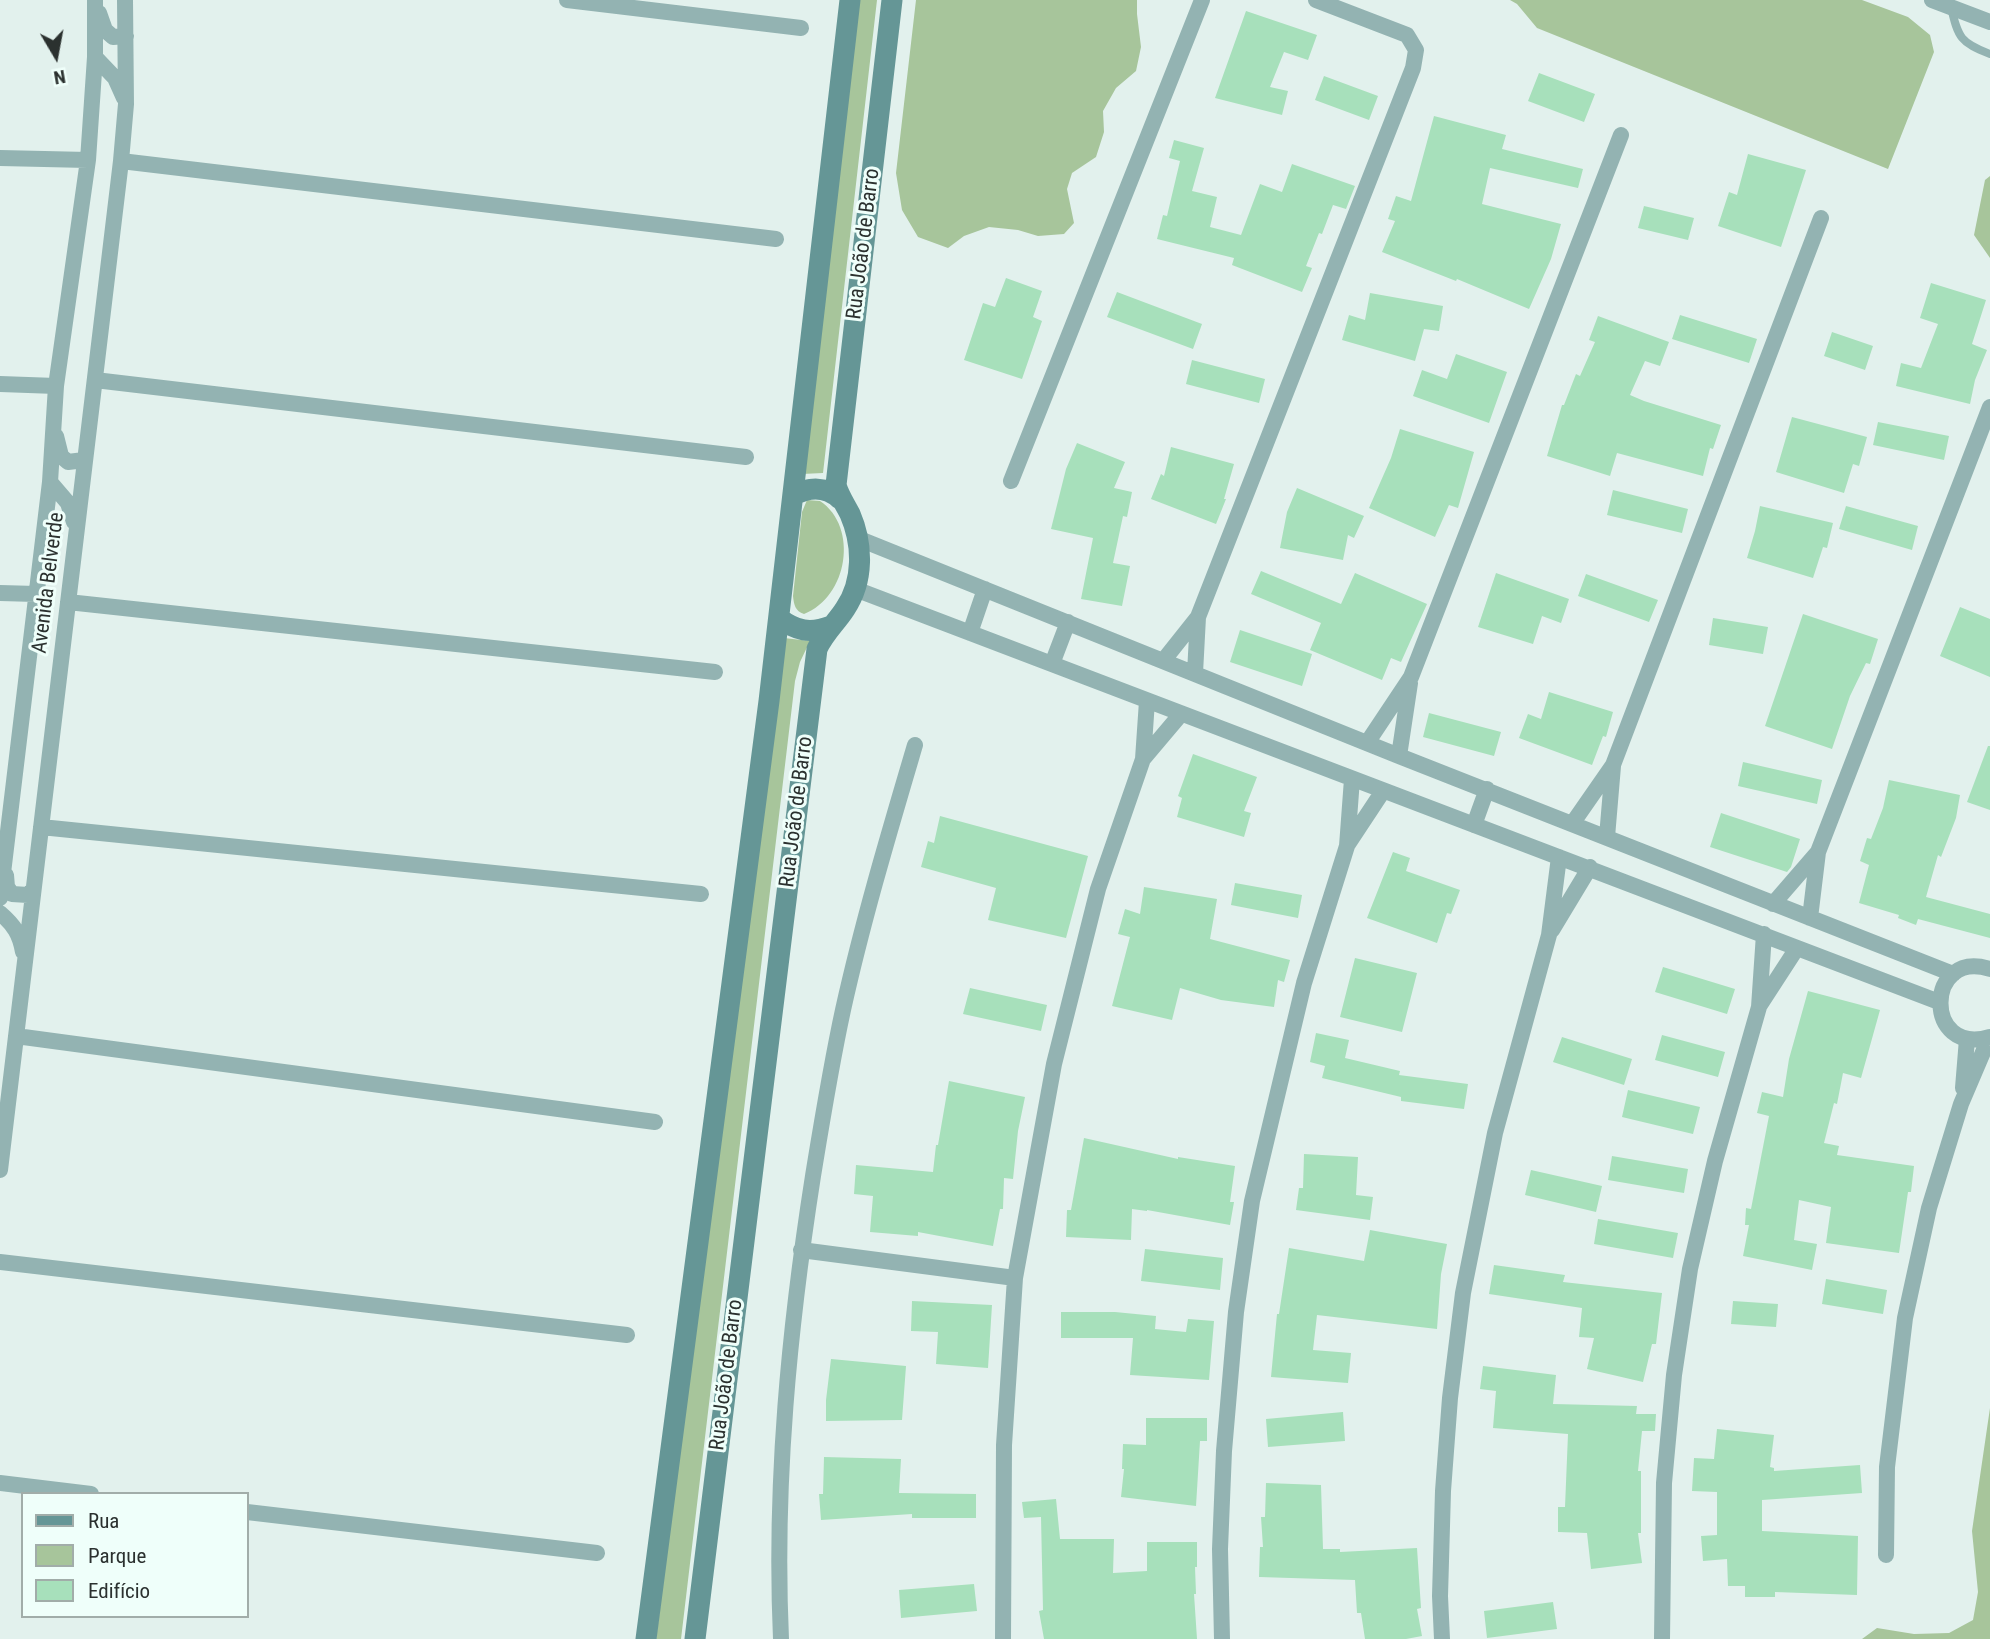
<!DOCTYPE html>
<html>
<head>
<meta charset="utf-8">
<style>
	body { margin:0 }
	#map { position:relative; width:1990px; height:1639px; overflow:hidden; background:#e2f1ed; font-family:"Roboto Condensed",sans-serif }
	canvas { display:block }
	.legend { position:absolute; left:21px; top:1492px; width:228px; height:126px; box-sizing:border-box; background:#effffa; border:2px solid #a1ada9; margin:0; padding:9px 12px; list-style:none; font-size:21px; color:#2b312f }
	.legend li { display:flex; align-items:center; gap:14px; height:35px }
	.legend b { width:35px; border:2px solid #a1ada9 }
	.north { position:absolute; left:21px; top:21px; width:70px; height:70px; -webkit-text-stroke:5px #effffa; paint-order:stroke; rotate:170deg; font-size:19px; font-weight:700; line-height:28px; text-align:center; color:#2b312f }
	.north::after { content:''; display:block; margin:auto; width:24px; height:32px; background:#2b312f; clip-path:polygon(50% 0,100% 100%,50% 72%,0 100%) }
</style>
</head>
<body>
<div id="map">
<canvas width="1990" height="1639"></canvas>
<ul class="legend">
<li><b style="height:9px;background:#659696"></b>Rua</li>
<li><b style="height:19px;background:#a7c59b"></b>Parque</li>
<li><b style="height:19px;background:#a7e0bb"></b>Edifício</li>
</ul>
<div class="north">N</div>
</div>
<script>
const ctx = document.querySelector('canvas').getContext('2d');
ctx.lineJoin = 'round';
function fillPath(path, color) {
  ctx.fillStyle = color;
  ctx.fill(path, 'evenodd');
}
function stroke(path, color, width, dash) {
  ctx.strokeStyle = color;
  ctx.lineWidth = width;
  ctx.lineCap = dash ? 'butt' : 'round';
  ctx.setLineDash(dash || []);
  ctx.stroke(path);
}
function drawText(font, color, halo, rows, align = 'center') {
  ctx.font = font + ' "Roboto Condensed",sans-serif';
  ctx.lineWidth = 6;
  ctx.setLineDash([]);
  ctx.textBaseline = 'middle';
  ctx.strokeStyle = halo;
  ctx.fillStyle = color;
  for (const [text, x, y, turn = 0] of rows) {
    ctx.save();
    ctx.translate(x, y);
    ctx.rotate((+turn || 0) * Math.PI / 180);
    ctx.textAlign = isNaN(turn) ? turn : align;
    if (halo) ctx.strokeText(text, 0, 0);
    ctx.fillText(text, 0, 0);
    ctx.restore();
  }
}
fillPath(new Path2D(`
	M856,0H877L823,473L802,474Z
	M916,0H1137V14L1141,47L1136,71L1116,88L1103,111L1104,132L1096,157L1072,173L1067,189L1074,223L1064,234L1038,236L1018,230L989,227L964,236L948,248L918,237L902,210L896,173Z
	M1510,0H1862L1908,17L1930,35L1934,52L1888,169L1537,28L1517,4Z
	M1990,176V258L1974,235L1985,180Z
	M807,500L820,501C859,527 848,597 804,614C795,611 794,605 793,596L802,512Z
	M784,638L810,641L800,662L795,681L681,1639H656Z
	M1990,1408V1639H1862L1877,1628L1914,1634L1949,1633L1973,1620L1978,1592L1972,1531Z`), '#a7c59b');
fillPath(new Path2D(`
	M1246,11L1317,35L1308,60L1284,52L1270,87L1288,91L1282,115L1215,98Z
	M1539,73L1595,94L1584,122L1528,101Z
	M1324,76L1378,96L1369,120L1315,100Z
	M1434,116L1506,135L1502,149L1583,169L1578,188L1490,168L1482,204L1561,224L1551,259L1529,309L1457,279L1456,281L1382,252L1395,221L1388,219L1396,196L1411,201Z
	M1174,140L1204,148L1192,191L1217,197L1210,227L1241,235L1260,184L1282,192L1292,164L1355,186L1346,209L1333,205L1322,234L1319,233L1306,266L1312,268L1302,292L1232,265L1234,258L1157,239L1163,215L1167,216L1180,161L1169,158Z
	M1748,154L1806,170L1781,247L1718,226L1729,192L1737,195Z
	M1644,206L1694,218L1688,240L1638,228Z
	M1006,278L1042,291L1033,317L1042,321L1022,379L964,360L983,303L995,307Z
	M1931,283L1986,300L1972,344L1987,350L1975,380L1970,404L1896,386L1901,363L1921,368L1938,324L1920,318Z
	M1117,292L1202,324L1193,349L1107,317Z
	M1370,293L1443,306L1439,331L1424,329L1415,361L1342,340L1349,315L1365,320Z
	M1680,315L1757,339L1749,363L1672,339Z
	M1598,316L1669,342L1660,366L1645,361L1630,395L1644,401L1721,425L1713,449L1710,448L1703,476L1617,453L1610,476L1547,456L1562,405H1564L1576,374L1580,376L1595,342L1589,340Z
	M1832,332L1873,346L1865,370L1824,356Z
	M1456,354L1507,372L1489,423L1413,396L1422,370L1447,379Z
	M1192,360L1265,379L1259,403L1186,384Z
	M1792,417L1867,437L1859,466L1853,464L1844,493L1776,472Z
	M1878,422L1949,436L1944,460L1873,445Z
	M1400,429L1474,452L1458,508L1449,505L1435,537L1369,508L1391,458Z
	M1077,443L1125,462L1114,488L1132,492L1127,517L1123,516L1113,563L1130,566L1122,606L1081,599L1093,538L1051,529L1066,469Z
	M1171,447L1234,464L1224,499H1226L1216,524L1151,499L1161,474L1164,476Z
	M1297,488L1364,516L1354,538L1348,535L1343,560L1280,548L1287,512Z
	M1613,490L1688,509L1682,533L1607,515Z
	M1760,506L1833,523L1827,548L1823,547L1813,578L1747,558L1755,531Z
	M1846,506L1918,526L1912,550L1839,529Z
	M1261,571L1341,604L1355,573L1427,604L1401,662L1391,658L1382,680L1310,650L1321,623L1251,594Z
	M1496,573L1569,599L1561,623L1542,616L1533,644L1478,627Z
	M1586,574L1658,600L1649,622L1578,596Z
	M1960,607L1990,619V677L1940,656Z
	M1803,614L1878,639L1870,664L1866,663L1850,696L1832,749L1765,726Z
	M1713,618L1768,627L1763,654L1709,645Z
	M1240,630L1312,654L1302,686L1230,662Z
	M1549,692L1613,712L1606,737L1603,736L1592,765L1519,738L1528,714L1541,719Z
	M1429,713L1501,732L1494,756L1423,737Z
	M1988,746H1990V810L1967,802Z
	M1193,754L1257,777L1244,811L1251,813L1244,837L1177,817L1182,798L1178,796Z
	M1743,762L1822,780L1817,804L1738,786Z
	M1889,780L1960,795L1956,818L1941,857L1938,855L1926,897L1990,914V938L1918,919L1916,925L1898,918L1899,915L1859,903L1869,865L1860,861L1867,838L1871,839L1883,808Z
	M1721,813L1800,839L1791,867L1787,872L1710,847Z
	M940,816L1088,856L1066,938L988,920L996,888L921,867L928,841L934,843Z
	M1393,852L1410,858L1406,871L1460,890L1451,914L1447,913L1437,943L1367,918Z
	M1235,883L1302,895L1298,918L1231,905Z
	M1144,887L1217,899L1210,939L1290,960L1284,982L1278,980L1274,1007L1221,1000L1180,988L1172,1020L1112,1006L1130,937L1118,934L1125,909L1140,914Z
	M1355,958L1417,973L1402,1032L1340,1017Z
	M1663,967L1735,989L1727,1014L1655,992Z
	M970,988L1047,1005L1041,1031L963,1014Z
	M1808,991L1880,1010L1861,1078L1843,1073L1837,1104L1834,1103L1824,1143L1839,1146L1837,1155L1914,1166L1911,1192H1908L1899,1253L1826,1243L1831,1207L1799,1200L1794,1240L1817,1244L1812,1270L1743,1256L1749,1225H1745L1746,1208L1751,1209L1769,1116L1757,1113L1762,1092L1783,1097L1789,1059Z
	M1316,1033L1349,1040L1345,1058L1400,1071L1399,1075L1468,1084L1464,1109L1401,1101V1097L1322,1078L1325,1066L1310,1062Z
	M1662,1035L1725,1052L1718,1077L1655,1060Z
	M1562,1037L1632,1059L1624,1085L1553,1062Z
	M949,1081L1025,1097L1018,1131L1013,1179L1004,1178L1003,1209H1000L993,1246L918,1232V1236L870,1232L873,1196L854,1194L856,1165L933,1172L936,1145H938Z
	M1628,1090L1700,1107L1693,1134L1622,1117Z
	M1084,1138L1178,1159V1157L1235,1166L1230,1202H1234L1230,1225L1147,1210V1211L1132,1209L1131,1240L1066,1237L1067,1210H1071Z
	M1304,1154L1358,1157L1356,1195L1373,1197L1370,1220L1296,1210L1299,1188H1303Z
	M1612,1156L1688,1169L1684,1193L1608,1180Z
	M1531,1170L1602,1186L1596,1212L1525,1195Z
	M1598,1219L1678,1233L1673,1258L1594,1244Z
	M1370,1230L1447,1244L1441,1274L1437,1329L1317,1315L1313,1350L1351,1353L1348,1383L1271,1377L1277,1314H1279L1289,1248L1364,1261Z
	M1145,1249L1223,1258L1220,1290L1141,1281Z
	M1494,1265L1565,1275L1563,1282L1662,1293L1656,1344H1652L1643,1382L1587,1369L1594,1338L1579,1337L1582,1308L1489,1294Z
	M1826,1279L1887,1290L1883,1314L1822,1304Z
	M912,1301L992,1305L988,1368L936,1364L938,1332L911,1331Z
	M1733,1301L1778,1304L1776,1327L1731,1324Z
	M1061,1312H1115L1156,1316L1155,1329L1186,1332L1188,1319L1214,1321L1209,1380L1130,1375L1133,1338H1061Z
	M831,1359L906,1366L902,1420L826,1421V1400Z
	M1483,1366L1556,1375L1553,1404L1637,1406L1636,1414H1656L1655,1431H1642L1638,1471H1641V1533H1638L1642,1563L1591,1569L1587,1533L1558,1532V1507H1565L1568,1434L1493,1428L1496,1391L1480,1389Z
	M1343,1412L1345,1441L1268,1447L1266,1419Z
	M1146,1418H1207V1441H1200L1196,1506L1121,1497L1124,1469H1122L1123,1444L1146,1445Z
	M1717,1429L1774,1435L1770,1467L1774,1468V1471L1860,1465L1862,1493L1762,1500V1531L1858,1536L1857,1595L1775,1592V1597H1745V1586H1728L1727,1559L1703,1561L1701,1536L1717,1535V1492L1692,1491L1694,1458L1714,1459Z
	M824,1457L901,1459L899,1493L976,1494V1518H912V1514L821,1520L819,1494H823Z
	M1266,1483L1321,1485L1323,1549H1340V1552L1417,1548L1421,1608L1417,1609L1422,1636L1406,1639H1365L1361,1613H1357L1355,1580L1259,1577L1260,1547H1263L1261,1517H1265Z
	M1056,1499L1060,1539H1114L1113,1573L1147,1571V1542H1197V1567H1195L1196,1594H1194L1197,1639H1044L1039,1611L1043,1610L1041,1517L1024,1518L1022,1502Z
	M974,1584L977,1611L901,1618L899,1590Z
	M1553,1602L1557,1629L1487,1638L1484,1611Z`), '#a7e0bb');
stroke(new Path2D(`
	M1951,7C1958,38 1961,43 1990,54`), '#93b3b2', 8);
stroke(new Path2D(`
	M567,0L801,28
	M1932,0L1990,22
	M99,13L105,30L113,37L126,36
	M95,57L115,78L124,98
	M0,158L88,160
	M121,161L776,239
	M95,380L746,457
	M0,384L56,386
	M56,436L61,456L68,462L84,460
	M1011,481L1202,0
	M50,482L68,503L74,522
	M857,538L1399,756L1953,974
	M855,589L1939,1002
	M0,593L36,594
	M68,602L715,672
	M970,633L985,589
	M1163,661L1198,617L1413,68L1416,50L1407,35L1316,0
	M1052,664L1068,622
	M1195,673L1198,617
	M1367,743L1411,677L1621,135
	M1399,756L1410,683
	M1143,759L1181,714
	M1572,824L1613,765L1821,218
	M1474,825L1487,789
	M41,827L701,894
	M1607,837L1613,766
	M1348,844L1383,791
	M6,875L7,887L12,894L28,895L33,890
	M0,898L50,482L56,386L88,160L95,57V0
	M1773,904L1818,852
	M0,913C14,925 20,934 23,952
	M1810,918L1818,852L1990,407
	M1552,930L1590,867
	M1990,969C1925,948 1923,1057 1990,1037
	M1760,1005L1797,948
	M16,1036L655,1122
	M1963,1088L1967,1039
	M0,1170L121,161L126,104L125,0
	M801,1250L1015,1278
	M0,1262L627,1335
	M0,1483L91,1494
	M247,1512L597,1553
	M1886,1555L1887,1467L1905,1318L1929,1208L1961,1104L1989,1038
	M781,1639C774,1484 789,1329 813,1176C822,1121 831,1065 843,1010C863,920 889,833 915,745
	M1003,1639L1004,1445L1015,1278L1054,1064L1098,889L1143,759L1147,701
	M1222,1639L1220,1549L1224,1451L1236,1312L1252,1201L1304,983L1347,846L1352,779
	M1442,1639L1440,1596L1443,1491L1450,1398L1463,1293L1495,1133L1549,935L1559,857
	M1662,1639L1664,1483L1674,1375L1690,1269L1715,1161L1759,1007L1764,934`), '#93b3b2', 16);
stroke(new Path2D(`
	M794,495C809,487 826,486 840,499
	M779,618C796,631 810,634 831,626
	M646,1639L769,701L850,0
	M695,1639L817,649C824,633 836,623 845,609C864,581 863,544 850,514C845,504 839,496 836,485L892,0`), '#659696', 21);
drawText('21px', '#2b312f', '#effffa', [
	["Rua João de Barro",864,244,-83],
	["Avenida Belverde",49,583,-83],
	["Rua João de Barro",797,812,-83],
	["Rua João de Barro",727,1375,-83]
]);
</script>
</body>
</html>
